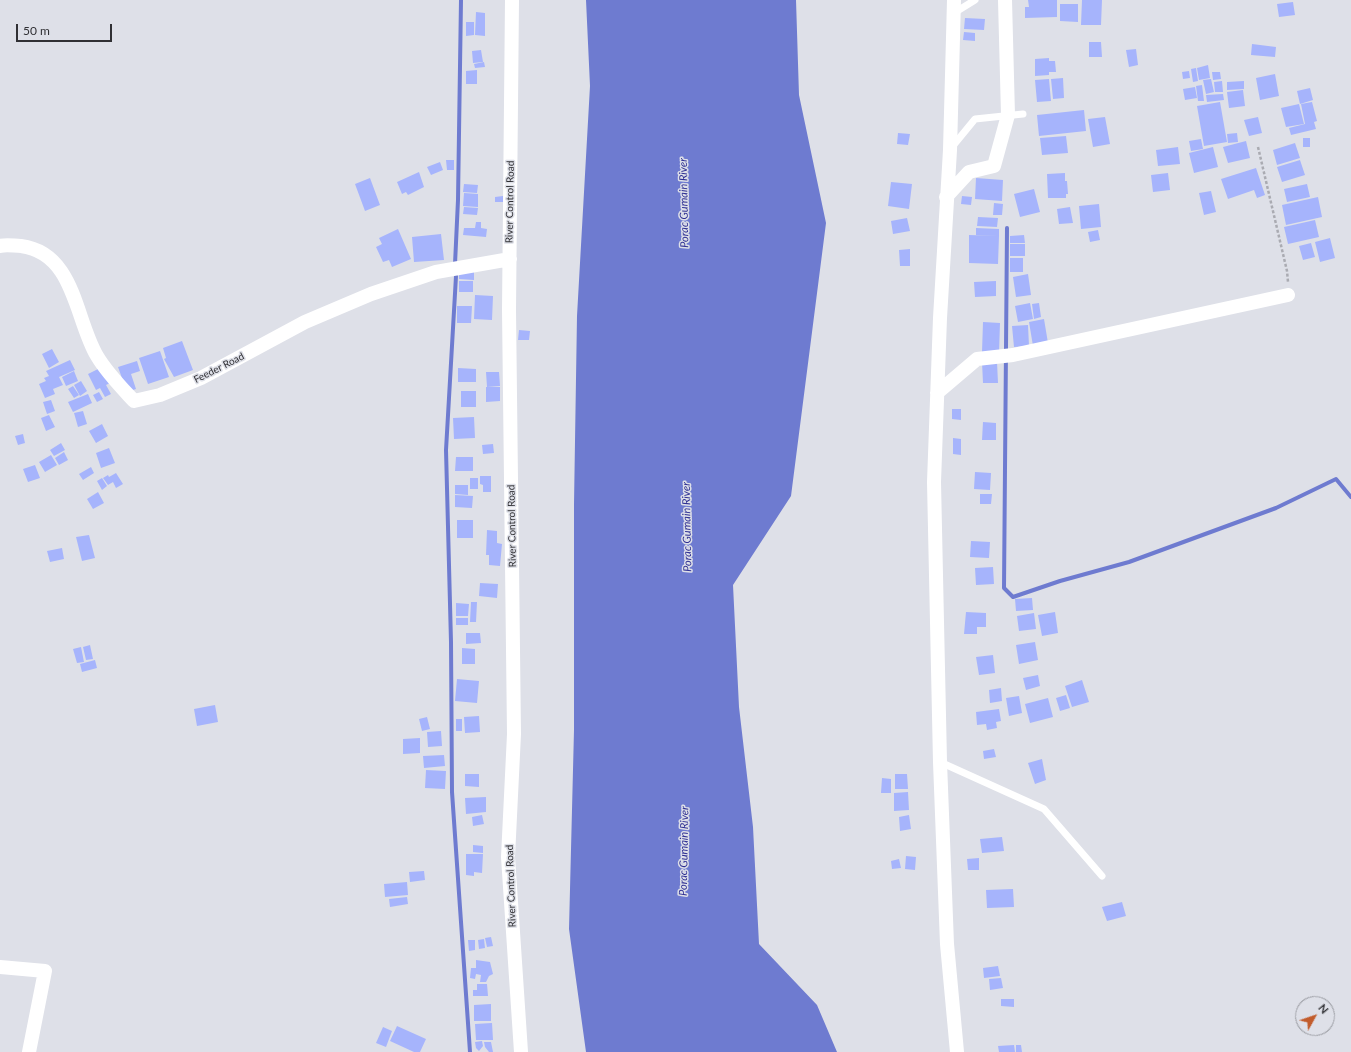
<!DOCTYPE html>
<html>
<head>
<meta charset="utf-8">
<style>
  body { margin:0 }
  #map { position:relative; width:1351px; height:1052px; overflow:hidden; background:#dee0e8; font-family:Lato,sans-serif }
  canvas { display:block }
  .north { position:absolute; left:1295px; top:996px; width:40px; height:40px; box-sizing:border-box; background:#dee0e8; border:1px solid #989aa0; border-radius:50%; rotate:50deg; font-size:11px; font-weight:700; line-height:16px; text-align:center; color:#303034 }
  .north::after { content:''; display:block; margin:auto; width:14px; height:18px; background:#c25c2c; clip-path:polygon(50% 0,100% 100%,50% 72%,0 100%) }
  .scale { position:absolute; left:16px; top:24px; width:96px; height:18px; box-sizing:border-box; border:2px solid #303034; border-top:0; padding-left:5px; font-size:12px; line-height:14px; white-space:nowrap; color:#303034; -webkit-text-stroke:3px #dee0e8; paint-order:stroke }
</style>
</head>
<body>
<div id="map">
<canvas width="1351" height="1052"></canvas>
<div class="north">N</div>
<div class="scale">50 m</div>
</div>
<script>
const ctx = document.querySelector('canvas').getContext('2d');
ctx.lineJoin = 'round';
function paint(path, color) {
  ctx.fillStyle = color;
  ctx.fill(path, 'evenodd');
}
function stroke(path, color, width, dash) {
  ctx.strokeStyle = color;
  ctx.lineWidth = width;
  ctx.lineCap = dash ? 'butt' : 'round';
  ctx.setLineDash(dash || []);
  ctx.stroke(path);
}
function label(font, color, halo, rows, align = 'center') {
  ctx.font = font + ' Lato,sans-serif';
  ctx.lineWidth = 3;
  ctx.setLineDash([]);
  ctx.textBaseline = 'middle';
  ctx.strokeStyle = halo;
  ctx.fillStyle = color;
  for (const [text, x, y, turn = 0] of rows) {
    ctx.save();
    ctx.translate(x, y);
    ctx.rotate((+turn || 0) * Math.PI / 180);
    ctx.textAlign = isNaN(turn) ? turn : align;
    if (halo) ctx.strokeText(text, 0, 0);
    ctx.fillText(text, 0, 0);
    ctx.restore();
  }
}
const water = new Path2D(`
  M586,0h210l3,95 27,128 -35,273 -58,89 6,122 14,120 6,117 58,61 20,47h-251l-17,-123 5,-199v-226l3,-188 13,-230z`);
const stream = new Path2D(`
  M1007,228l-3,360 9,9 47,-16 69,-19 147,-54 60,-29 15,18
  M455,264l3,-64 3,-200
  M456,276l-10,174 5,192 1,150 18,260`);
const building = new Path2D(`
  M1028,0h29v17l-32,1v-11h4z
  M1082,0h20l-1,25h-20z
  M1293,2l2,13 -16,2 -2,-13z
  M1060,4h18v18l-18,-1z
  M476,12l9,1v23l-10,-1z
  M965,18l20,1 -1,11 -20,-1z
  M466,22h8v13l-8,1z
  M964,32l11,1v8l-12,-1z
  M1089,42h12l1,15h-13z
  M1252,44l24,3 -1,10 -24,-2z
  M1136,49l2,16 -9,2 -3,-17z
  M481,50l2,12 -10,1 -1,-12z
  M1049,58v3h6l1,11h-7v3l-14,1v-17z
  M484,62l1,5 -10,1 -1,-4z
  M1208,65l2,13 -11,2 -2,-12z
  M1196,68l2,13 -5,1 -2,-13z
  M477,70v14h-11v-13z
  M1189,71l1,7 -7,1 -1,-7z
  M1212,72h8l1,7 -8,1z
  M1275,74l4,22 -19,4 -4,-22z
  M1063,78l1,20 -11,1 -2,-20z
  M1049,79l2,22 -14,1 -2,-22z
  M1211,79l3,13 -8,2 -3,-14z
  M1222,81l1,11h-8l-1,-10z
  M1244,81v8l-17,1v-8z
  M1202,85l2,16h-6l-2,-15z
  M1195,87l2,11 -12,2 -2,-11z
  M1310,88l3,12 -13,4 -3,-13z
  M1243,90l2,16 -16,2 -2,-16z
  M1223,94l1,6 -17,2 -1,-7z
  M1220,102l7,40 -23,4 -7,-40z
  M1312,102l5,19 -3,1 2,7 -25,6 -2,-7 16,-4 -4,-20z
  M1299,104l5,20 -18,3 -5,-19z
  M1084,110l2,21 -47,5 -2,-21z
  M1105,117l5,27 -17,3 -5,-28z
  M1258,117l4,16 -13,3 -5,-16z
  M898,133l12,1 -2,11 -11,-1z
  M1237,133l1,9 -10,1 -1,-9z
  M1066,136l2,17 -26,2 -2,-17z
  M1303,138h7v9h-7z
  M1201,139l2,10 -12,2 -2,-10z
  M1246,141l4,17 -22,5 -5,-16z
  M1295,143l5,15 -23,7 -4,-15z
  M1178,147l2,17 -22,2 -2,-16z
  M1213,147l5,20 -24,6 -5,-20z
  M446,160h8v10h-7z
  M1300,160l5,15 -23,7 -5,-15z
  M440,162l3,8 -12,5 -4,-8z
  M1256,168l9,27 -8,3 -3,-8 -26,9 -7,-20z
  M419,172l5,15 -16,8 -2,-3 -4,2 -5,-12z
  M1065,173v8h2l1,13h-2v4h-18l-1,-24z
  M1168,173l2,17 -17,2 -2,-17z
  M370,178l10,27 -15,6 -10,-27z
  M976,178l27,2 -1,21 -27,-2z
  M891,182l21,2 -3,25 -21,-3z
  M464,184l14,1 -1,8 -14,-1z
  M1307,184l3,13 -23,5 -3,-13z
  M1034,189l6,23 -20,5 -6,-23z
  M1211,191l5,21 -12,3 -5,-22z
  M464,193l14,1v13l-15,-1z
  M503,196v6h-8v-5z
  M962,196l10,1 -1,8 -10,-1z
  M1318,197l4,20 -36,8 -4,-20z
  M994,203l9,1 -1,11h-9z
  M1099,204l2,23 -20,2 -2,-23z
  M464,207l14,1 -1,7 -14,-1z
  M1070,207l3,16 -14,1 -2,-15z
  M978,217l20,1 -1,9 -20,-1z
  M907,218l3,13 -17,3 -2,-13z
  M1315,220l4,17 -31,7 -4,-17z
  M476,222h5v6l6,1 -1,8 -23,-2 1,-7h11z
  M976,228l23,1v7l-23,-1z
  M398,229l13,30 -19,8 -3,-7 -6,2 -7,-15 6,-3 -3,-6z
  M1098,230l2,10 -10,2 -2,-10z
  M441,234l3,26 -30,2 -2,-25z
  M969,235l30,1 -1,28 -29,-1z
  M1024,235l1,8h-15v-7z
  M1330,238l5,20 -15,4 -5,-20z
  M1311,243l4,14 -12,3 -4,-14z
  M1010,244h15v12h-15z
  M910,249v17h-10l-1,-16z
  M1010,258h13v14h-13z
  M459,272h15v8l-15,-1z
  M1028,274l3,21 -15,2 -3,-20z
  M459,281h14v11h-14z
  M996,281v15l-21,1 -1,-15z
  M475,295l18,1 -1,24 -18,-1z
  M1030,303l3,16 -15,3 -3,-16z
  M1039,303l2,14 -7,2 -2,-15z
  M457,306h15l-1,17h-14z
  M1044,319l4,24 -15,3 -4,-24z
  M983,322l17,1 -1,30 -17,-1z
  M1028,325l1,21 -15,1 -2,-21z
  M519,330l11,1 -1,9h-11z
  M182,341l11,29 -19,7 -10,-18 2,-1 -3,-10z
  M52,349l7,13 -10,6 -7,-14z
  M160,351l9,26 -21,7 -9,-26z
  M70,360l5,10 -16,7 4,8 -10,4 2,5 -10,4 -6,-14 7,-3 -2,-3 5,-2 -3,-5z
  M137,361l3,10 -9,3 5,15 -9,3 -9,-25z
  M982,362h15l1,21h-15z
  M102,367l8,16 -4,2 5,9 -6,3 -5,-9 -4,2 -8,-16z
  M458,368l18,1v13h-18z
  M74,371l4,10 -12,5 -4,-9z
  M486,372h13l1,14 -13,1z
  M81,381l6,10 -7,5 -6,-11z
  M73,386l6,9 -5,3 -6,-9z
  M486,387h14v14l-14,1z
  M461,391h15v16h-15z
  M99,392l4,7 -6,3 -4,-7z
  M88,394l4,9 -19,9 -5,-10z
  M51,400l4,11 -8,3 -4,-12z
  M952,409h9v11l-9,-1z
  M83,411l4,13 -9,3 -4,-14z
  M49,415l6,12 -9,4 -5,-13z
  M474,417l1,21 -21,1 -1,-21z
  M983,422l13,1v17h-14z
  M102,424l6,12 -12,7 -7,-12z
  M23,434l2,9 -7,2 -3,-9z
  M953,438l8,1v16l-8,-1z
  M61,443l4,7 -11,6 -4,-6z
  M493,444l1,9 -11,1 -1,-9z
  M109,448l6,15 -14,5 -5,-15z
  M64,452l4,8 -9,5 -4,-7z
  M51,455l6,10 -12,7 -6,-10z
  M456,457h17v14h-18z
  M35,465l5,13 -12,4 -5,-13z
  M91,467l3,6 -11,7 -4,-6z
  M975,472l16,1 -1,17 -16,-1z
  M116,473l7,11 -7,4 -3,-6 -5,3 -5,-7 5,-3 1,2z
  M480,476h11v16h-8v-7l-3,-1z
  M102,478l5,8 -5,4 -5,-9z
  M470,478h8v11h-8z
  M455,485h13v10l-13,-1z
  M98,492l6,11 -11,6 -6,-10z
  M980,494h12l-1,10h-11z
  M455,495l18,1 -1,12 -17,-1z
  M457,520h16v18h-16z
  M487,530l10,1v12l5,1 -2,22 -11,-1v-10h-3z
  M89,535l6,23 -13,3 -6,-24z
  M971,541l19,1 -1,16 -19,-1z
  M62,548l2,11 -14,3 -3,-11z
  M993,567l1,17 -18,1 -1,-17z
  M480,583l18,1 -1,14 -18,-2z
  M1032,598l1,12 -17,1 -1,-12z
  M471,602h6l-1,20h-6z
  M456,603l13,1 -1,12h-12z
  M966,612l20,1v14h-9v7h-13z
  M1055,612l3,21 -16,3 -4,-21z
  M1034,613l2,16 -17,2 -2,-15z
  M456,618h12v7h-12z
  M466,633h14l1,10 -15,1z
  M1035,642l3,18 -19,4 -3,-19z
  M90,645l3,14 -7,1 -3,-13z
  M81,647l3,15 -7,1 -4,-14z
  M462,648l13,1v15h-13z
  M993,655l2,18 -16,2 -3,-18z
  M95,660l2,8 -15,4 -2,-8z
  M1038,675l2,11 -14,4 -3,-12z
  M457,679l22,2 -2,22 -22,-2z
  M1082,680l7,22 -17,5 -7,-21z
  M1001,688l1,13 -12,2 -1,-13z
  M1066,695l4,13 -10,3 -4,-13z
  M1019,696l3,17 -13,3 -3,-18z
  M1048,698l5,19 -23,6 -5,-19z
  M215,705l3,17 -21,4 -3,-17z
  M999,709l2,12 -5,1 1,6 -10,2 -1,-6 -9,1 -1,-13z
  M479,716l1,16 -15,1 -1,-16z
  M427,717l3,12 -8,2 -3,-12z
  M456,719h6v12h-6z
  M441,731l1,15 -14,1 -1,-15z
  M420,738v15l-17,1v-15z
  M994,749l2,8 -12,2 -1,-8z
  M444,755l1,11 -21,2 -1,-12z
  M1042,759l4,21 -11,4 -7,-21z
  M426,770l20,1 -1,18 -20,-1z
  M465,774h14v13l-14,-1z
  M895,774h12l1,15h-13z
  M882,778l9,1v14h-10z
  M908,792l1,18 -15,1v-18z
  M486,797v15l-20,2 -1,-16z
  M482,815l2,9 -11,2 -1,-9z
  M909,815l2,14 -11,2 -1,-14z
  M1002,837l2,14 -22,2 -2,-14z
  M473,845l10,1v7l-10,-1z
  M466,854h17l-1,19 -8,-1v4l-8,-1z
  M906,856l10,1 -1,13 -10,-1z
  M979,858v12h-11l-1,-11z
  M899,859l2,9 -9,1 -1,-8z
  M424,871l1,9 -15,2 -1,-10z
  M407,882l1,13 -23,2 -1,-13z
  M1013,889l1,18 -27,1 -1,-18z
  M407,897l1,7 -18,3 -1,-8z
  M1122,902l4,14 -19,5 -5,-14z
  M491,937l2,9 -6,1 -2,-9z
  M484,939l1,9 -6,1 -1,-9z
  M468,940h7v10l-6,1z
  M476,960l14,2 3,12 -4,2 -3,6h-6l1,-7 -5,-1 -1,5 -5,-1 1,-10h5z
  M998,966l2,10 -16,2 -1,-10z
  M1001,978l2,10 -13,2 -1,-11z
  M477,984h10l1,12h-15v-6h4z
  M1001,999h13v8l-13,-1z
  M491,1004v17h-17v-16z
  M492,1023l1,17h-17l-1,-16z
  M397,1026l29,13 -6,13h-6l-24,-11z
  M383,1027l9,4 -6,16 -10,-4z
  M482,1041l1,5 -4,5 -3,-3 -1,-6z
  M484,1042h7l2,10h-4l-4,-5z
  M1014,1045l1,7h-16l-1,-6z
  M1016,1045h5l1,7h-6z`);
const path = new Path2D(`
  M1258,147l29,124 1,11`);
const lane = new Path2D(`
  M954,13l21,-13
  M952,147l23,-28 48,-5
  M940,762l104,47 58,67`);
const street = new Path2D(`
  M512,0l-3,310 5,424 -6,123 13,195
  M954,0l-4,150 -10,168 -6,164 6,280 7,182 10,108
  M946,197l23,-25 25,-6 14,-51 -3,-115
  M0,246c7,-2 14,0 21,0 54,7 54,73 76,110 10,17 24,31 37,45l26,-6 41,-17 104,-56 66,-28 65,-22 74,-13
  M937,393l40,-34 36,-4 275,-60
  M0,967l45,4 -16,81`);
const streetNames = [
  ["River Control Road",510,202,-89],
  ["Feeder Road",219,368,-27],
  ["River Control Road",512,526,-91],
  ["River Control Road",511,886,-92]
];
const waterNames = [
  ["Porac Gumain River",684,203,-91],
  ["Porac Gumain River",687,527,-91],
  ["Porac Gumain River",684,851,-89]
];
paint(water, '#6e7bd0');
stroke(stream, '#6e7bd0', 4);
paint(building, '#a6b4fc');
stroke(path, '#aaabb2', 2.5, [3, 2]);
stroke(lane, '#fff', 7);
stroke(street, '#fff', 14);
label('10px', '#303034', '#dee0e8', streetNames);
label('italic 11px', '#2d2e92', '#dee0e8', waterNames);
</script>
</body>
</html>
